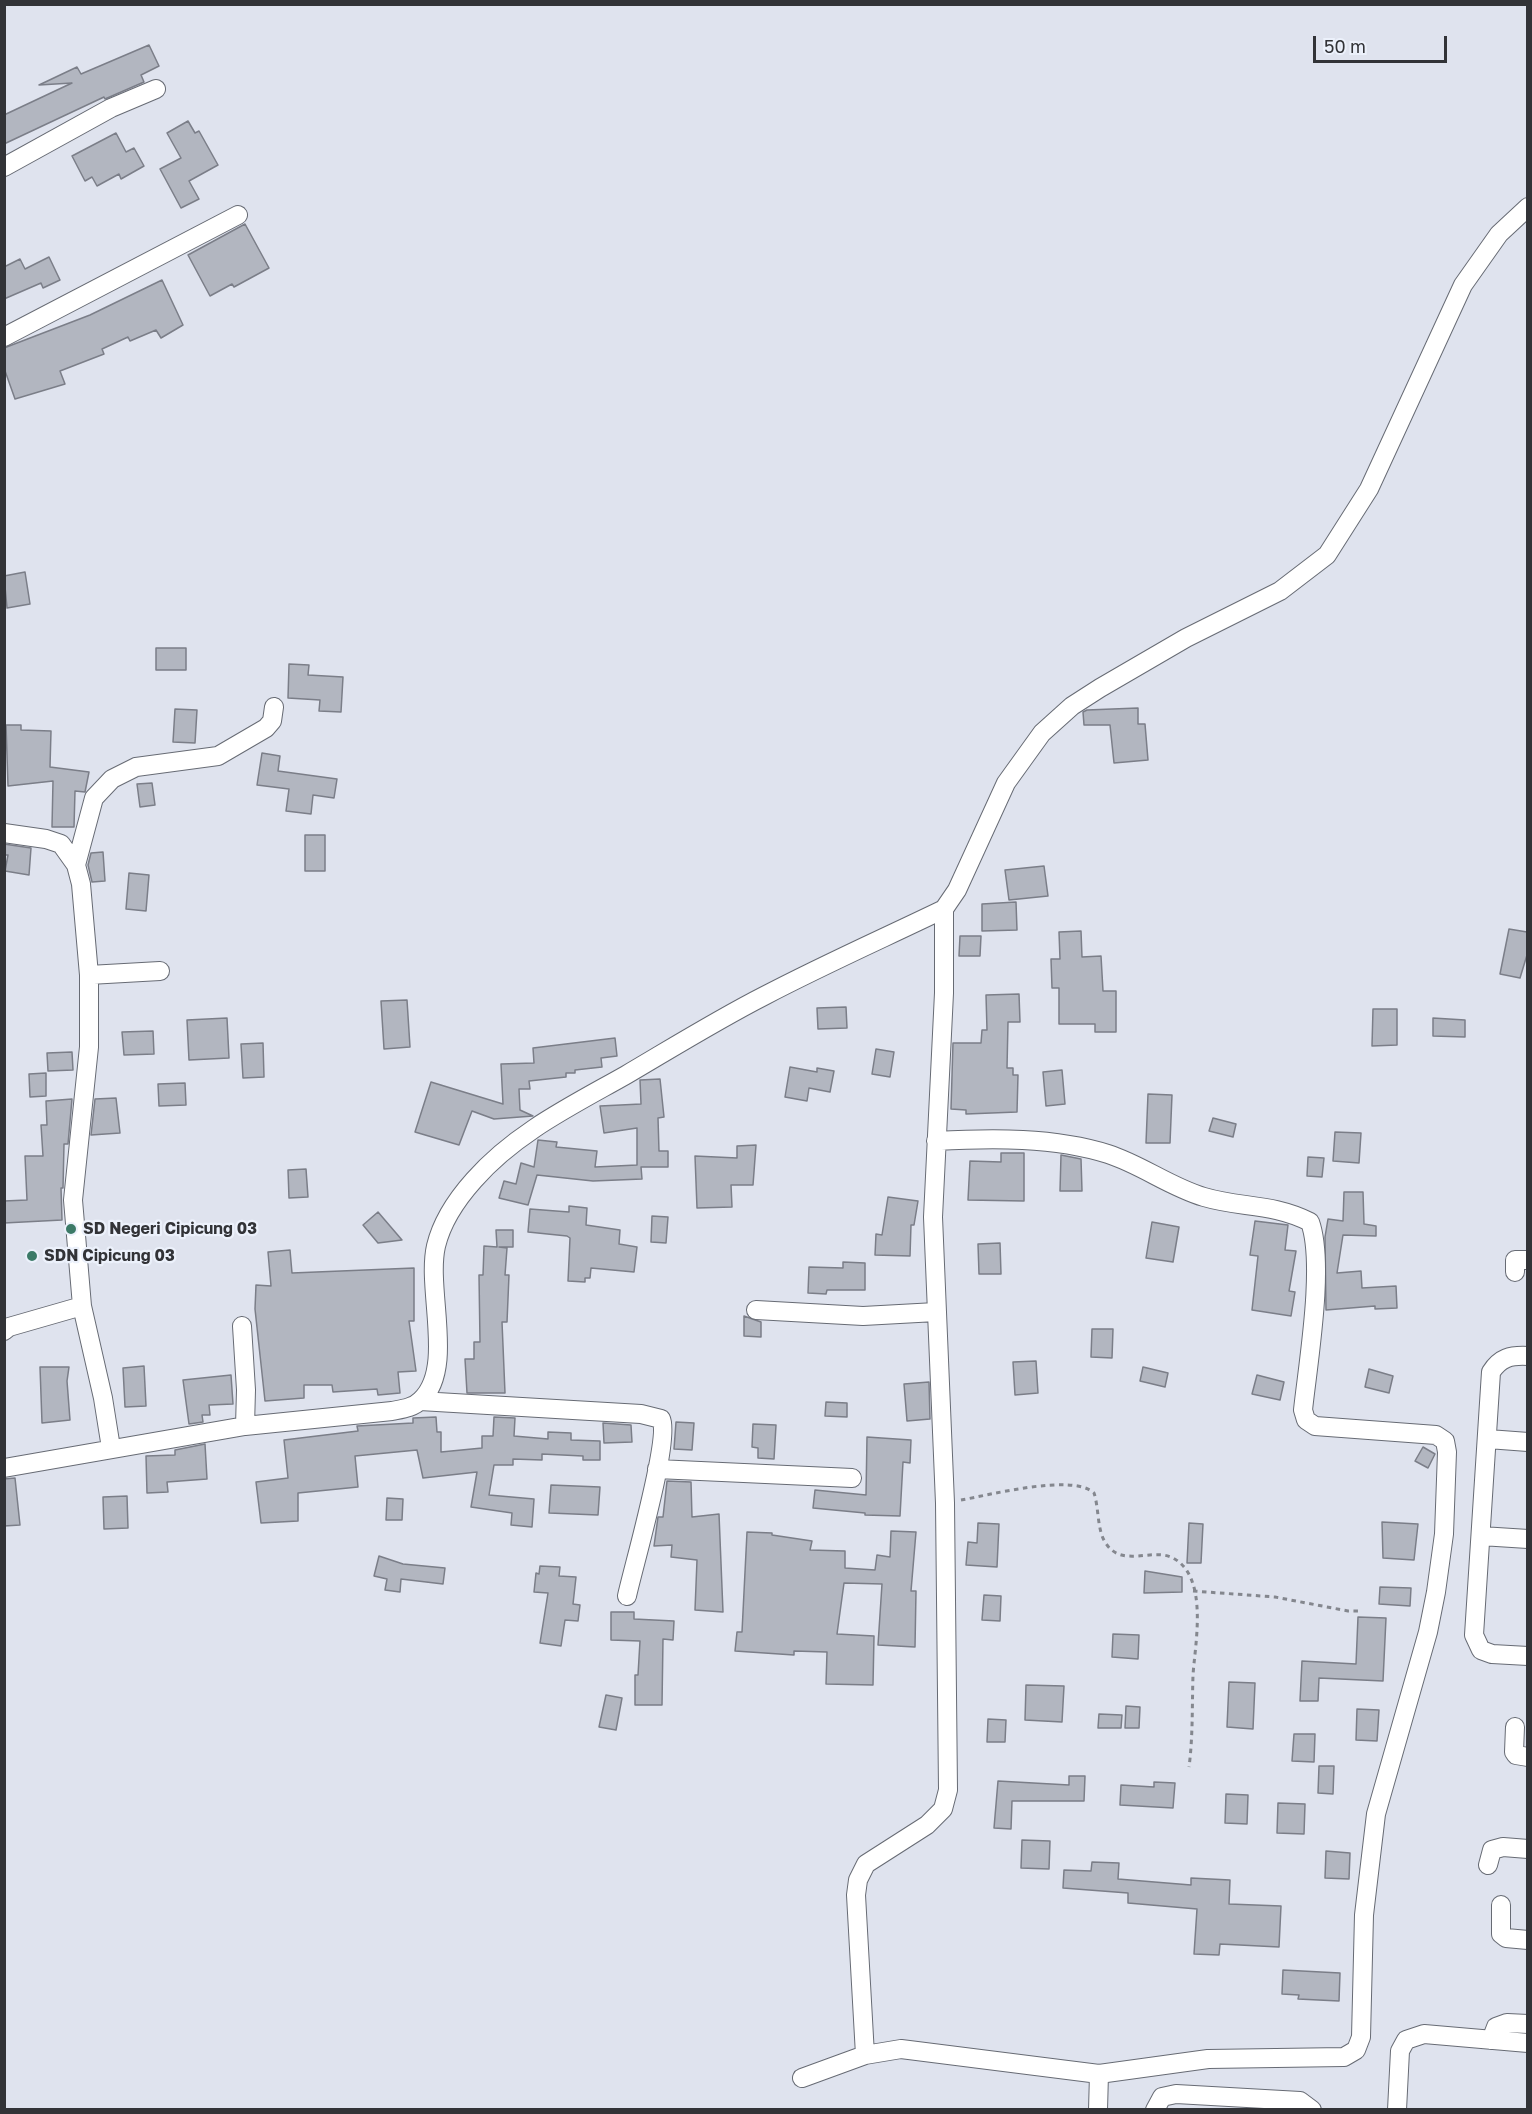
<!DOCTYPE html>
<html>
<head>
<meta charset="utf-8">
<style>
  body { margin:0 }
  #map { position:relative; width:1532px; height:2114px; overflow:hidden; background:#dfe3ee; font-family:"Golos Text",sans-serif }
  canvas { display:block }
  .frame { position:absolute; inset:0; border:6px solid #323337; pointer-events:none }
  .scale { position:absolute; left:1313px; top:36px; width:134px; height:27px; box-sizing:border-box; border:3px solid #323337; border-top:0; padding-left:8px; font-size:18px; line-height:21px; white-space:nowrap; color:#323337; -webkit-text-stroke:4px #ecf1fb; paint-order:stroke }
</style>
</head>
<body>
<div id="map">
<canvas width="1532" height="2114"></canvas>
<div class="frame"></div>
<div class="scale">50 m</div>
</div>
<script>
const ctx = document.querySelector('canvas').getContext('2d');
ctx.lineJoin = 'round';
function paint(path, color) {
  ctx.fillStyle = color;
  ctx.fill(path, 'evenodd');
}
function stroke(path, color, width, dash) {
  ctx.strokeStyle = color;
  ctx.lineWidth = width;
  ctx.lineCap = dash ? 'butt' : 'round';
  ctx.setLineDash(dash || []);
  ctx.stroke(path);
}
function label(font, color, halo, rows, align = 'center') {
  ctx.font = font + ' "Golos Text",sans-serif';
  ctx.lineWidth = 4.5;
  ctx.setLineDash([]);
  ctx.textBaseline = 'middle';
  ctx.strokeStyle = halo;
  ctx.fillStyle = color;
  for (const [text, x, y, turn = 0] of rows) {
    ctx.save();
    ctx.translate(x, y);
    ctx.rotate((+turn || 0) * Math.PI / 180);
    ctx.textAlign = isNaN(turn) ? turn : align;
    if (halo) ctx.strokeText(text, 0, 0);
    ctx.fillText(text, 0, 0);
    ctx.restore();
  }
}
const building = new Path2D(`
  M149,45l10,21 -18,9 3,7 -39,17 -1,-2 -100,47v-29l68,-32 -33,2 38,-18 4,7z
  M188,121l7,12 4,-2 19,34 -29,16 10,18 -18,9 -21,-39 21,-11 -14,-25z
  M116,133l10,19 8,-4 10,18 -23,13 -2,-5 -22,12 -5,-9 -7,4 -13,-25z
  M245,224l24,44 -35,19 -2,-3 -22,12 -22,-41z
  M49,257l11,23 -17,8 -2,-5 -37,16v-32l16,-8 5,10z
  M162,280l21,45 -22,13 -5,-8 -26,11 -2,-4 -26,12 2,5 -44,17 5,13 -50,15 -11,-31v-20l86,-33z
  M25,572l5,32 -23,4 -3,-32z
  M156,648h30v22h-30z
  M289,664l20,1 -1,10 35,2 -2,35 -22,-1 1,-11 -32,-2z
  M1138,708v16h7l3,36 -34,3 -4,-38h-26l-1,-13 4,-2z
  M175,709l22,1 -2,33 -22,-1z
  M6,725h15v5l30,1 -1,36 39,5 -4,20 -10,-1 -1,36h-22l1,-46 -45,5z
  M262,753l18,3 -2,15 59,8 -3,19 -21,-3 -2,19 -25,-3 3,-22 -32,-4z
  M152,783l3,22 -15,2 -3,-23z
  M305,835h20v36h-20z
  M4,844l27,4 -2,27 -24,-4 3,-16h-4z
  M103,852l2,29 -13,1 -4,-17 3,-12z
  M1044,866l4,30 -39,4 -4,-30z
  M129,873l20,2 -3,36 -20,-2z
  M1016,902l1,28 -35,1v-27z
  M1509,929l18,3v23l-7,23 -20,-4z
  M1081,931l1,26 19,-1 2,35h13v41h-21v-8h-36v-36h-7l-1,-29h9l-1,-27z
  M960,936h21l-1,20h-21z
  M1019,994l1,28h-12l-1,46h6v7h5l-1,37 -51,2v-4l-15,-1 2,-66h28l1,-13h5l-1,-35z
  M407,1000l3,47 -26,2 -3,-48z
  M846,1007l1,21 -29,1 -1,-21z
  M1373,1009h24v36l-25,1z
  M227,1018l2,40 -40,2 -2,-40z
  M1433,1018l32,2v17l-32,-1z
  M153,1031l1,23 -30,1 -2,-23z
  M615,1038l2,18 -16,2 1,9 -27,3v3h-9v4l-37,4 1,8h-11l1,21 13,6 -39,3 -22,-8 -13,34 -44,-13 16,-50 72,22 -2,-40 33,-1 -1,-15z
  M263,1043l1,34 -21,1 -2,-34z
  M876,1049l18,3 -4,25 -18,-3z
  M72,1052l1,18 -25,1 -1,-18z
  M790,1067l27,5v-4l17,3 -4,21 -21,-4 -2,13 -22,-4z
  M1062,1070l3,34 -19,2 -3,-34z
  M46,1073v23l-16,1 -1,-23z
  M660,1079l4,38 -6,1 1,33h9v16h-27l1,12 -49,2 -56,-6 -9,30 -29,-7 5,-17 12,3 5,-21 13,4 4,-27 19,2 -1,5 41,4 -2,16 42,-2v-37l-33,5 -4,-27 41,-2 -1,-24z
  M185,1083l1,22 -27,1 -1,-22z
  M1148,1094l24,1 -2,48h-24z
  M116,1098l4,35 -29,2 4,-36z
  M72,1099l-4,45h-4l-1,44h-2l1,32 -58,3v-22l23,-1 -2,-44h18l-2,-31h6l-1,-24z
  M1213,1118l23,6 -3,13 -24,-6z
  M1335,1132l26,1 -2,30 -26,-2z
  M756,1145l-3,40h-22l1,22 -35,1 -2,-52 42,2v-12z
  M1001,1153h23v48l-56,-1 2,-39 31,1z
  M1061,1155l20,4 1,32h-22z
  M1308,1157l16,1 -2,19 -15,-1z
  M306,1169l2,28 -19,1 -1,-28z
  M1344,1192h19l1,32 12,2v10l-33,-1 -6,38 24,-2 1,17 34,-2 1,22 -22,1v-3l-49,4 -1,-73 3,-18 15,2z
  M888,1197l30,4 -4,24h-3l-1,31 -35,-1 1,-21 6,1z
  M569,1206l18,2 -1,17 34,5 -1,14 18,3 -3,25 -43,-4 -1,10h-5v4l-17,-1 2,-43 -3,-2 -39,-4 2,-23 39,3z
  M378,1212l24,28 -24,3 -15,-18z
  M652,1216l16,1 -2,26 -15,-1z
  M1255,1221l33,4 -3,25 11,1 -7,40 6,1 -4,24 -39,-6 6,-54 -8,-1z
  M1152,1222l27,5 -6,35 -27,-4z
  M496,1230h17v17h-14l8,1 -2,27h4l-2,47h-5l3,71h-38l-2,-34h9v-17h6l-1,-67h4l1,-29 13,1z
  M1000,1243l1,31h-22l-1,-30z
  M290,1250l2,23 122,-5v53h-5l7,50 -18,1 2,21 -22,2 -1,-6 -44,3 -1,-7h-28v13l-39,3 -10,-92 1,-24 15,1 -3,-34z
  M843,1262l22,1v27h-38l-1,4 -18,-1 1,-26 34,1z
  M744,1316l17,6v15l-17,-1z
  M1092,1329h21l-1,29 -21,-1z
  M1036,1361l2,32 -23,2 -2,-33z
  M144,1366l2,40 -21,1 -2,-39z
  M40,1367h29l-2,14 3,39 -28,3z
  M1143,1367l25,6 -3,14 -25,-6z
  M1369,1369l24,7 -4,17 -24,-6z
  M231,1375l2,29 -24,1 1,10h-8l1,7 -14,2 -6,-44z
  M1257,1375l27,7 -4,18 -28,-6z
  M929,1382l1,37 -23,2 -3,-37z
  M826,1402l21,1v14l-22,-1z
  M436,1417l1,15h4v20l41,-4v-12h11l1,-19 21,1 -1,18 34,3v-7l23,1v7l29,1v19h-17v-4l-41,-2v6l-29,-1v6h-19l-5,30 45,4 -2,28 -21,-2 1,-12 -41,-6 6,-35 -54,6 -6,-28 -62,6 3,31 -60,6v28l-37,2 -5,-41 32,-4 -4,-38 74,-9 -1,-5 56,-3v-5z
  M676,1422l18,1 -2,27 -18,-1z
  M603,1423l28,2 1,17 -28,1z
  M753,1424l23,1 -2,34 -16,-1v-10l-6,-1z
  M867,1437l44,3 -1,23 -7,-1 -3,54 -35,-1v-2l-52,-5 2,-18 51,5z
  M205,1444l2,35 -40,3 1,10 -21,1 -1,-37 29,-1v-5z
  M1423,1447l12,7 -7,14 -13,-7z
  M15,1478l5,47 -16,1v-47z
  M667,1481l24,1 1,35 27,-3 4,98 -28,-2 2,-50 -26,-3 1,-12 -18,1 4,-29h5z
  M551,1485l49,2 -2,28 -49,-2z
  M127,1496l1,32 -24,1 -1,-32z
  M387,1498l16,1 -1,21h-16z
  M1382,1522l36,2 -4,36 -31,-2z
  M978,1523l21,1 -2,43 -31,-2 2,-23 9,1z
  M1189,1523l14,1 -2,39h-14z
  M891,1531l25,1 -5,59h5l-1,56 -37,-2 4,-61 -38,-1 -7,51 37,2 -1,49 -47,-1 1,-32 -33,-1v4l-59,-4 2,-19h5l5,-100 25,1v2l40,6 -2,9 35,1v17l30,2 2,-15 13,2z
  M379,1556l24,8 42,4 -2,16 -42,-5 -1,13 -15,-2 2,-11 -13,-3z
  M540,1566l20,1 -1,9 17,1 -3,27 7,1 -2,16 -13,-1 -4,26 -21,-3 8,-50 -14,-1 2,-19 3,1z
  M1145,1571l37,6v15l-38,1z
  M1380,1587l31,1 -1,18 -31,-2z
  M984,1595l17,1 -1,25 -18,-1z
  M611,1612h23v7l40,2 -1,19 -10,-1 -1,66h-27v-30h3l2,-34 -29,-1z
  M1358,1617l28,1 -3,63 -64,-3 -1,23h-18l2,-40 54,3z
  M1113,1634l26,1 -1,24 -26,-2z
  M1229,1682l26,1 -2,46 -26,-2z
  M1026,1685l38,1 -2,36 -37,-2z
  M606,1695l16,3 -6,32 -17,-3z
  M1126,1706l14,1 -1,21h-14z
  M1357,1709l22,1 -2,31 -21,-1z
  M1099,1714l23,1 -1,13h-23z
  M988,1719l18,1 -1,22h-18z
  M1294,1734h21l-1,28 -22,-1z
  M1319,1766h15l-1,28 -15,-1z
  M1069,1776h16l-1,25h-72l-1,28 -17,-1 4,-47 71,4z
  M1154,1782l21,1 -2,25 -53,-3 1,-20 33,2z
  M1226,1794l22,1 -1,29 -22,-1z
  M1278,1803l27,1 -1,30 -27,-1z
  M1022,1840l28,1 -1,28 -28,-1z
  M1326,1851l24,2 -1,26 -24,-1z
  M1092,1862l27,1 -1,16 73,6v-7l39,2 -1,24 52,2 -2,41 -59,-3 -1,11 -25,-1 3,-45 -69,-6v-10l-65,-5 1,-18 27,1z
  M1283,1970l57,3 -1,28 -41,-2 1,-4 -17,-1z`);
const path = new Path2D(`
  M961,1500c29,-5 112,-27 133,-7 5,15 3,36 11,49 16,27 47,5 68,16 36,19 22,86 20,117 -1,31 0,62 -4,92
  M1193,1591l82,6 73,14h14`);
const street = new Path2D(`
  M4,167l107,-59 45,-19
  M4,337l234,-122
  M4,833l42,6 15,5 15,21 5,19 8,91v72l-16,153 9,106 21,92 8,50
  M76,865l18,-67 18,-19 24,-12 82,-11 48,-28 6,-7 2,-14
  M89,975l71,-4
  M1515,1272v-12h13
  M756,1310l107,6 73,-4
  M242,1326l4,64 -1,36
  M4,1331l5,-4 73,-21
  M1528,1356c-18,-1 -28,2 -37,16l-17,263 7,15 11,4 36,2
  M420,1401l221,13 20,5c10,19 -28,149 -34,177
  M1488,1439l40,3
  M4,1468l241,-42 147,-15c10,-2 21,-3 29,-11 34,-32 5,-110 15,-154 6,-25 21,-47 38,-66 41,-47 99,-75 152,-105 46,-27 91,-55 138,-79 59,-31 120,-58 180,-87l13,-19 49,-107 36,-50 30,-27 28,-18 86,-50 94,-47 47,-36 42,-66 94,-204 36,-51 29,-27
  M657,1469l195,9
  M1481,1536l47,3
  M1515,1727l-1,25 2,3 12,2
  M1488,1865l4,-15 11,-3 25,2
  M1501,1905v29l5,4 22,2
  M1491,2040l5,-13 11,-4 21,1
  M865,2055l36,-6 198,25 109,-15 136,-2 12,-7 5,-13 3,-122 12,-101 52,-182 8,-40 8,-58 3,-82 -2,-11 -9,-6 -121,-9 -9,-6 -3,-10c5,-47 22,-146 7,-188 -38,-19 -69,-14 -106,-25 -34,-10 -62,-32 -96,-43 -54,-17 -116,-16 -172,-13
  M802,2078l63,-23 -9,-160 2,-15 8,-16 61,-39 16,-16 5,-19 -3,-287 -12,-286 11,-224v-84
  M1098,2110l1,-36
  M1155,2110l7,-13 14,-3 124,7 12,9
  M1397,2110l3,-59 6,-11 18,-6 104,9`);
const markers = [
  [71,1229,6,"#3c7a67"],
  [32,1256,6,"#3c7a67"]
];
const poiNames = [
  ["SD Negeri Cipicung 03",83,1229],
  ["SDN Cipicung 03",44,1256]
];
paint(building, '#b2b6c0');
stroke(building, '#7b7e88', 1.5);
stroke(street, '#676b74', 20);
stroke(path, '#84878e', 3, [4.5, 4.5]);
stroke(street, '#fff', 18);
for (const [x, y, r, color] of markers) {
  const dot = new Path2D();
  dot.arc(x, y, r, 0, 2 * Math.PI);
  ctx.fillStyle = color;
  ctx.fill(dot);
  stroke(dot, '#ecf1fb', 2);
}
label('bold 16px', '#323337', '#ecf1fb', poiNames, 'left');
</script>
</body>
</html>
